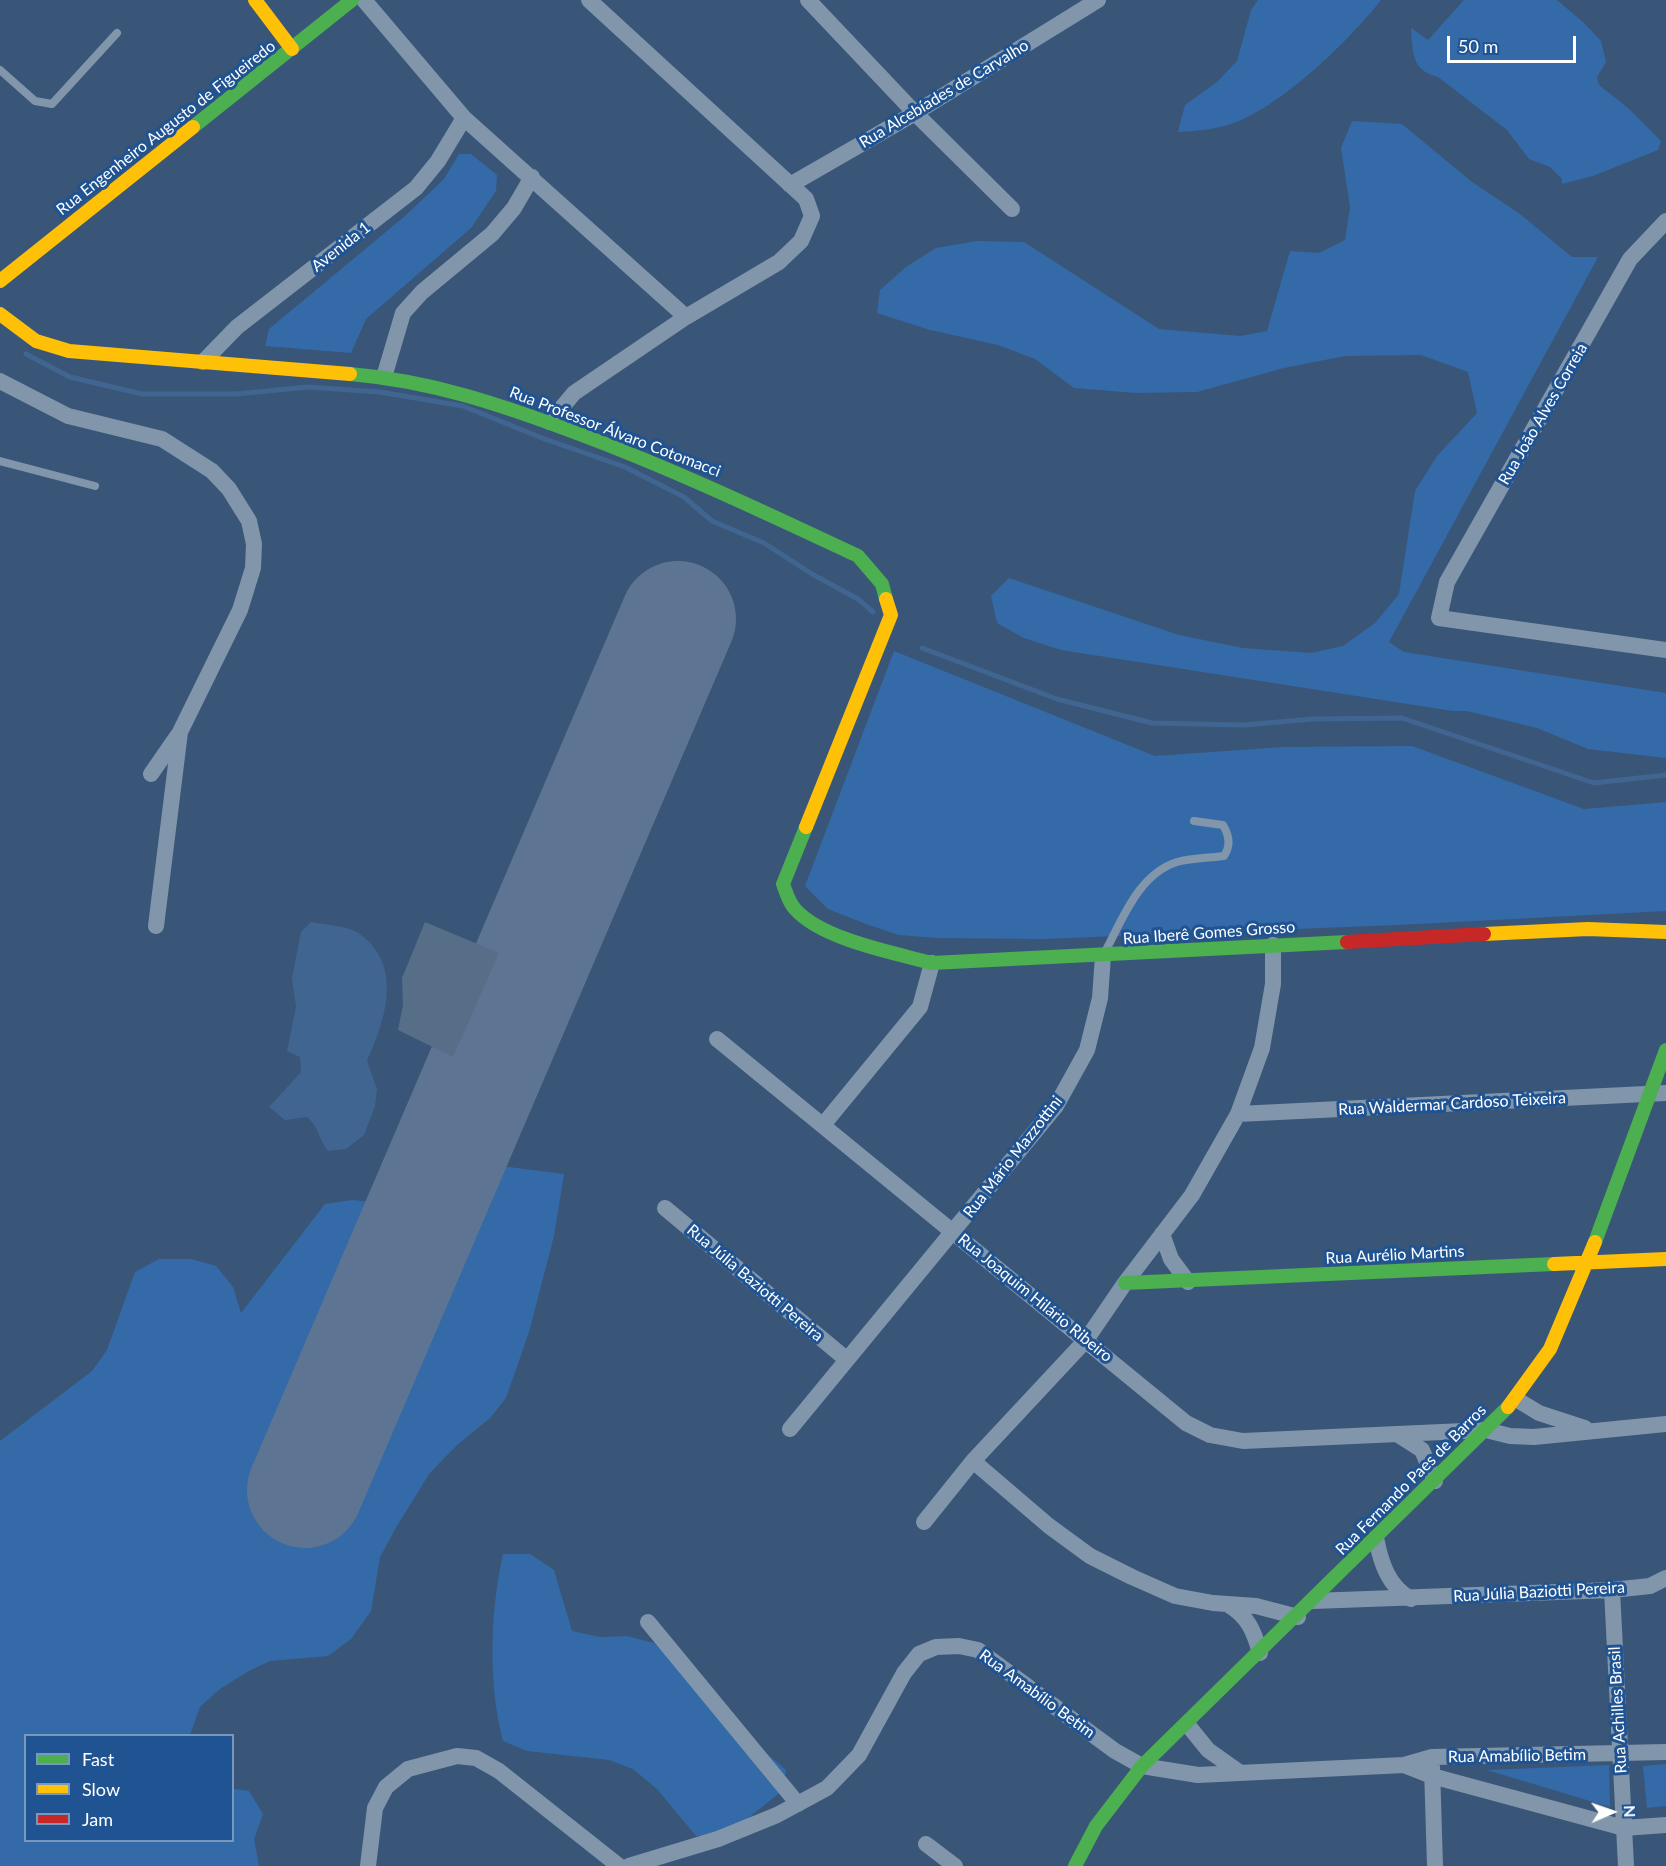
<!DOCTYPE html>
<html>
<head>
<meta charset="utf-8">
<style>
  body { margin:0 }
  #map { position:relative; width:1666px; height:1866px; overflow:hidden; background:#395678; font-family:Lato,sans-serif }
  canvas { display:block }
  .legend { position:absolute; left:24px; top:1734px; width:210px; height:108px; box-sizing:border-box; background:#1f5392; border:2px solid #7998be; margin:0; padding:8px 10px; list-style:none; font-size:18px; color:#fff }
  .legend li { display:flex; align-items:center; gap:12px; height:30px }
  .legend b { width:30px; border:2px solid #7998be }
  .north { position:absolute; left:1582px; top:1782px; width:60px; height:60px; -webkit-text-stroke:4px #1f5392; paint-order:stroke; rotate:88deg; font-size:16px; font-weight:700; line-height:24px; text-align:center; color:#fff }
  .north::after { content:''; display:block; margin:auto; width:21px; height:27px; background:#fff; clip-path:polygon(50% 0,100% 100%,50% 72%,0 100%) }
  .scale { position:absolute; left:1447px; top:36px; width:129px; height:27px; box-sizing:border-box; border:3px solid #fff; border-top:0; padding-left:8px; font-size:18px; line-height:21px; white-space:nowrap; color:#fff; -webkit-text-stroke:4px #1f5392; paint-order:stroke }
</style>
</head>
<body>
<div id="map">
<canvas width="1666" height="1866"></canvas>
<ul class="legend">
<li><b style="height:8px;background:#4caf50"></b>Fast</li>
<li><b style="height:8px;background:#ffc107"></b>Slow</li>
<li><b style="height:8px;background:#c62828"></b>Jam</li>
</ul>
<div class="north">N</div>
<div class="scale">50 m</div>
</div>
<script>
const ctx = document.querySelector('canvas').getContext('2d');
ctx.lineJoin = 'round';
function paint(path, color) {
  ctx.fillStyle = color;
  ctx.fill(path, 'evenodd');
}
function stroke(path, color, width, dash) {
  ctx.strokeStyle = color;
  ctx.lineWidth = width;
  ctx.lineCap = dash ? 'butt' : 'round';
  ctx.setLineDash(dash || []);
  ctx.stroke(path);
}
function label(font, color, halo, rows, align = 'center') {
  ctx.font = font + ' Lato,sans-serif';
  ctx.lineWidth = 6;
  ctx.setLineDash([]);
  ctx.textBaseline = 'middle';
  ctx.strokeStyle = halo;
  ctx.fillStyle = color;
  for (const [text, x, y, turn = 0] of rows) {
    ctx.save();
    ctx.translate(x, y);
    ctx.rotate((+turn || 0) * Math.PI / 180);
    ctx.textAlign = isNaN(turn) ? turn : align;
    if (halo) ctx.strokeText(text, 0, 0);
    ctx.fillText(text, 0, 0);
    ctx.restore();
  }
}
const green = new Path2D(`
  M1258,0h123c-33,42 -102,109 -153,125 -17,5 -33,6 -50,7l7,-27 32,-23 20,-21 14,-51z
  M1464,0h93l27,23 17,18 5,21 -9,15 2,8 29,23 33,33 -3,9 -65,26 -31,8v-5l-12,-12 -21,-8 -22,-29 -69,-53c-27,-7 -25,-24 -27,-49l17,12z
  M1352,121l50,3 70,58 48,32 52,43h26l-209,385 15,10 262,41v65l-78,-9 -51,-21 -70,-17h-14l-392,-61 -37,-12 -27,-15 -6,-27 18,-18 170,57 64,13 68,5 32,-7 32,-23 24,-29 16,-103 22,-35 40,-43 -9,-41 -47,-17 -76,1 -61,12 -87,24 -61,1 -62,-5 -39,-29 -37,-14 -68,-15 -53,-17 3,-23 26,-23 30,-19 41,-7 47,1 135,87 81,7 27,-5 23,-80 29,2 26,-13 5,-33 -9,-59z
  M459,154h12l26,21 -1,16 -25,37 -105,91 -15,34 -86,-7 4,-17 136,-113 39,-37z
  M894,651l261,105 128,-9 129,-1 172,63 82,-7v109l-269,14 -355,14 -105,-1 -38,-3 -33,-11 -38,-15 -23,-23z
  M501,1166l63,8 -10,62 -25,96 -23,66 -16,20 -34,28 -27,28 -32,52 -17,31 -9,54 -20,28 -23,17 -58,5 -23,11 -27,17 -20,18 -10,28 -164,1v104h206l1,-51 16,2 14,23 -9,25 5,27h-259v-425l92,-70 15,-21 28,-78 24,-13h32l25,7 17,21 8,26 84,-109 27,-4 28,3 -3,27 -10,24 -13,24 -10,28 -29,48 -23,48 -3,27 5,54 23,10 4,-20 87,-216 13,-24 53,-66z
  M503,1554h27l24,16 18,61 28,6 27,-1 27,7 59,56 21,27 52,44 -3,20 -56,45 -31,1 -39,-47 -24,-20 -24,-9 -82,-9 -24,-10c-15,-56 -13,-130 0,-187z
  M1666,1764v42l-19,2 -4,-42z
  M1609,1765l1,42 -123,-37z`);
const water = new Path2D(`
  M311,922c14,3 39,4 49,12 44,33 25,86 7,127l10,28 -2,17 -11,29 -18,14 -18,2c-10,-13 -8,-22 -21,-34l-22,3 -16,-13 32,-35 -1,-15 -13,-6 9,-44 -4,-29 9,-46z`);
const stream = new Path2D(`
  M26,354l44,23 72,17h94l72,-7 72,5 83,14 79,32 83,29 59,30 28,24 52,22 48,31 46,25 15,13
  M922,648l135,51 95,24 92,2 69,-6 89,-1 192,65 72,-8`);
const runway = new Path2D(`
  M305,1490l373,-871`);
const building = new Path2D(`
  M425,922l74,31 -46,104 -55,-27 5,-25 -1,-27z`);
const lane = new Path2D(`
  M0,70l35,31 17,3 65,-71
  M0,461l95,25
  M1106,950c17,-32 33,-76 71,-88 15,-4 32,-4 47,-6 7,-10 5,-21 -1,-31l-29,-4`);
const street = new Path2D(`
  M364,0l100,118 222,199
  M808,0l107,113 97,96
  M790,185l125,-72 183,-113
  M1666,221l-36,38 -183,323 -8,36 227,32
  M203,362l34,-35 179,-139 22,-27 26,-43
  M384,377l19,-64 19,-21 70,-58 22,-26 18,-31
  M0,381l68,35 94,23 50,32 17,18 20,32 5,23 -1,24 -13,42 -60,122 -24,194
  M550,422l24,-29 112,-76 93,-55 22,-21 11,-25 -6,-17 -217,-199
  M151,774l27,-39
  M717,1039l469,384 24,12 33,6 243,-11 24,6 24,1 132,-13
  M1238,1114l428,-21
  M823,1125l97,-118 12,-44
  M665,1208l181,151
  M1162,1234l9,25 17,23
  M1516,1399l23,14 46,15
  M790,1429l266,-323 31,-56 13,-52 3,-42
  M1397,1434l25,16 13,31
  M973,1461l76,65 41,30 42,21 43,19 38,7 43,3 42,11
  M924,1522l49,-61 113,-121 39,-57 67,-88 46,-81 24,-66 11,-64v-39
  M1376,1538c5,25 12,48 35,61
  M1612,1590l14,276
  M1313,1601l299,-11 38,-4 16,-8
  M1227,1604c21,12 27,27 33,49
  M648,1622l150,182
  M1187,1724l21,26 31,22
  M1404,1765l28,11 192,52 42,-3
  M1432,1767l3,99
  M926,1844l29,22
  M368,1866l7,-58 11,-21 22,-18 49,-13 19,2 23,13 120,95
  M629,1866l89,-27 59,-24 50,-27 32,-33 45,-82 15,-19 17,-7 23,-1 19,4 137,101 27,15 56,9 206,-10 28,-8 234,-5`);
const fast = new Path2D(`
  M193,127l159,-127
  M350,374c81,7 149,30 224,58 97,36 190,80 284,124l24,28 4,15
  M806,827l-23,57c3,8 6,19 12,25 26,30 99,44 137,54l415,-21
  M1595,1242l71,-192
  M1125,1283l429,-19
  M1075,1866l21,-40 46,-60 366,-359`);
const slow = new Path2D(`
  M255,0l37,49
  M0,281l193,-154
  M0,314l36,27 33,10 281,23
  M806,827l85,-212 -5,-16
  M1484,934l104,-5 78,3
  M1554,1264l112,-5
  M1508,1407l42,-58 45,-107`);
const jam = new Path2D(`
  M1347,942l137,-8`);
const streetNames = [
  ["Rua Alcebíades de Carvalho",944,94,-31],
  ["Rua Engenheiro Augusto de Figueiredo",166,128,-38],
  ["Avenida 1",341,247,-38],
  ["Rua João Alves Correia",1543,414,-60],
  ["Rua Professor Álvaro Cotomacci",615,432,21],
  ["Rua Iberê Gomes Grosso",1209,933,-4],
  ["Rua Waldermar Cardoso Teixeira",1452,1104,-3],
  ["Rua Mário Mazzottini",1013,1157,-52],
  ["Rua Aurélio Martins",1395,1255,-3],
  ["Rua Júlia Baziotti Pereira",755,1283,40],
  ["Rua Joaquim Hilário Ribeiro",1035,1298,39],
  ["Rua Fernando Paes de Barros",1411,1480,-45],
  ["Rua Júlia Baziotti Pereira",1539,1592,-3],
  ["Rua Amabílio Betim",1037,1694,36],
  ["Rua Achilles Brasil",1618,1710,-93],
  ["Rua Amabílio Betim",1517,1756,-1]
];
paint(green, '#346aa8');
paint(water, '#406591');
stroke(stream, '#406591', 5);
stroke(runway, '#5d7592', 116);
paint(building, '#576e88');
stroke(lane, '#8296ab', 8);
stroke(street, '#8296ab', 16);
stroke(fast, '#4caf50', 14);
stroke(slow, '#ffc107', 14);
stroke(jam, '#c62828', 14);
label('16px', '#fff', '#1f5392', streetNames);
</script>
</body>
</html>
